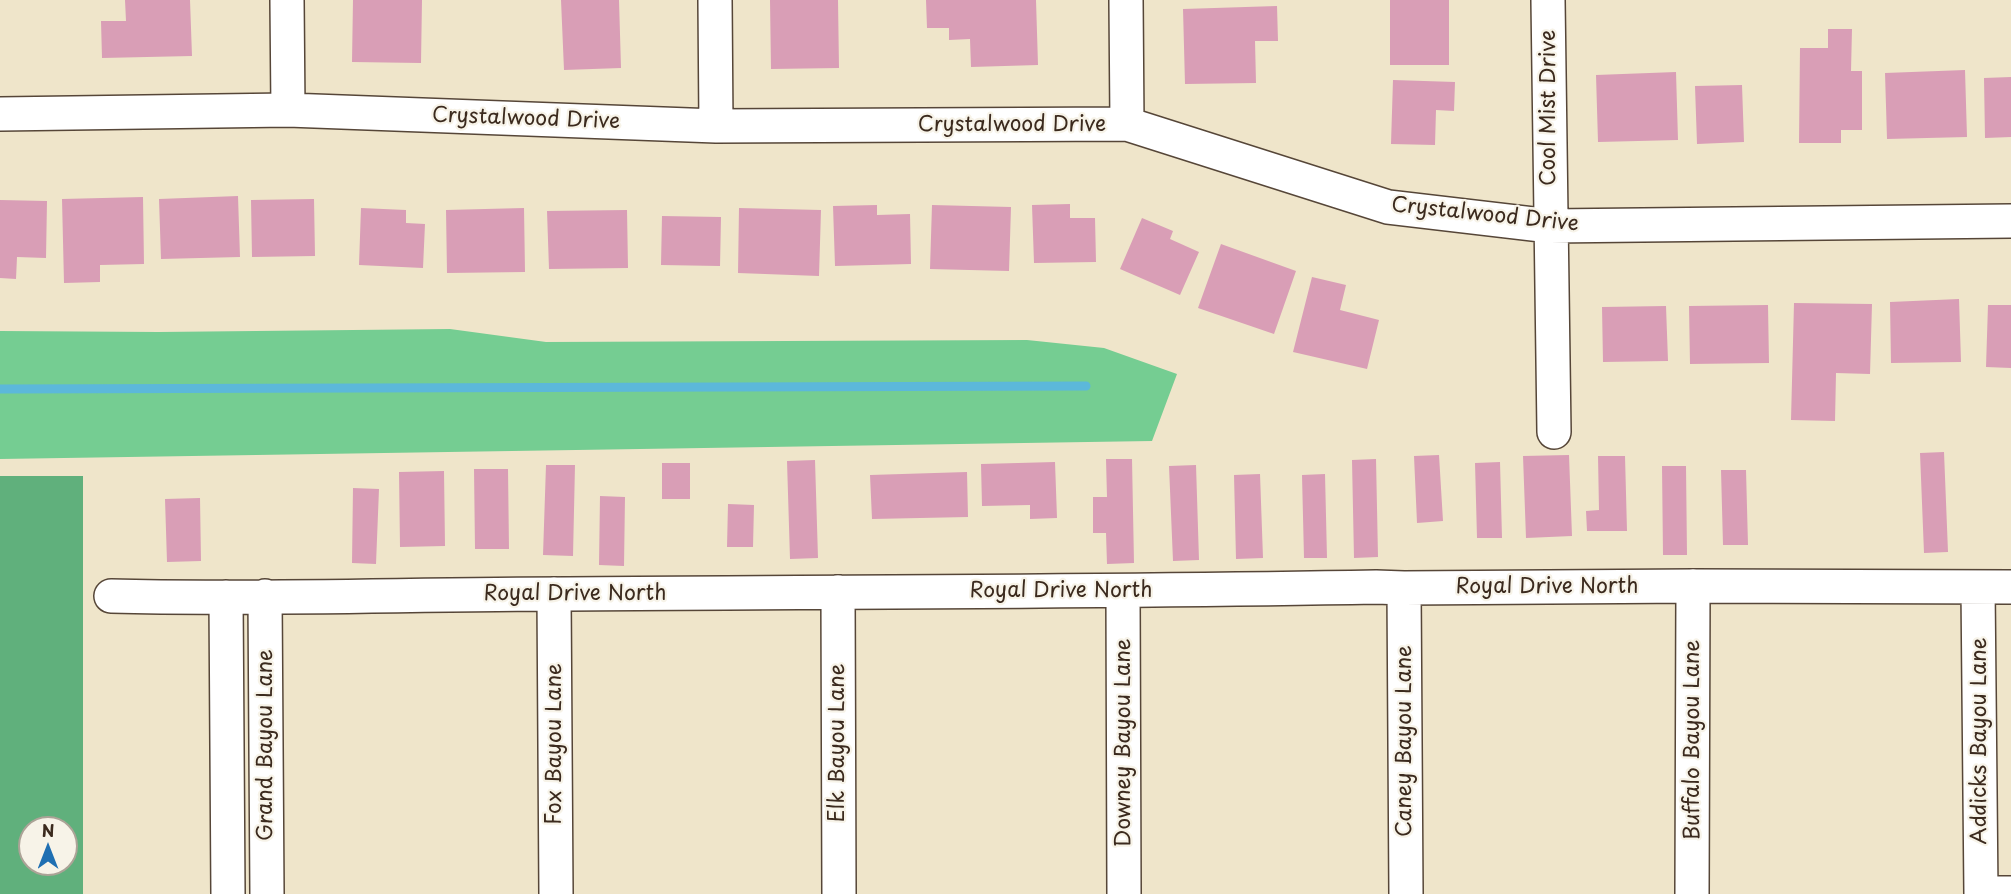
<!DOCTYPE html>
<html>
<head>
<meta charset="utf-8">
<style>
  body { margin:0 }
  #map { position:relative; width:2011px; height:894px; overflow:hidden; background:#efe5ca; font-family:"Playpen Sans",sans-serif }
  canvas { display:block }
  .north { position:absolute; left:18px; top:816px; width:60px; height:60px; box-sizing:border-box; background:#f7f3e8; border:2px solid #aca397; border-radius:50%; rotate:0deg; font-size:16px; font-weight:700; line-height:24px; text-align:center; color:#3b2a1e }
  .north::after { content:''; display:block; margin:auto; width:21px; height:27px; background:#1f6fb2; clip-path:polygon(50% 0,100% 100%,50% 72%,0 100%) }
</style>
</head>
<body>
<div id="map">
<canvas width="2011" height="894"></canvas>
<div class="north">N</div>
</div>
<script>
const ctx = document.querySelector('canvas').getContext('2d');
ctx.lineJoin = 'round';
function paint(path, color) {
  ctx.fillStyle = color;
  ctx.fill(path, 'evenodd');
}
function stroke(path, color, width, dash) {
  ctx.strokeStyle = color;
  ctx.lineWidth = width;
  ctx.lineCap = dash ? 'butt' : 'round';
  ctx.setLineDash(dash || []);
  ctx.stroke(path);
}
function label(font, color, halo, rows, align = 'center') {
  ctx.font = font + ' "Playpen Sans",sans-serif';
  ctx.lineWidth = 4.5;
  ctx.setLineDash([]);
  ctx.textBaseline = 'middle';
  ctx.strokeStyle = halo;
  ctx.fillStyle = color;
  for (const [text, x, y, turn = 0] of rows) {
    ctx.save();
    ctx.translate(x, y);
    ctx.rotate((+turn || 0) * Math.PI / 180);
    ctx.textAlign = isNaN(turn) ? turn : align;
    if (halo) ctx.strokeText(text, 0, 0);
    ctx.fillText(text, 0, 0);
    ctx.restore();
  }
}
const green = new Path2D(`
  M450,329l96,13 481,-2 77,8 73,26 -25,67 -1152,18v-128l159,1z`);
const forest = new Path2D(`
  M0,476h83v418h-83zM30,828h36v36h-36z`);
const stream = new Path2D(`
  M0,389l1086,-3`);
const building = new Path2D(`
  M125,0h65l2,56 -90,2 -1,-37h25z
  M353,0h69l-1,63 -69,-1z
  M561,0h58l2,68 -57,2z
  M770,0h68l1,68 -68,1z
  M926,0h110l2,65 -67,2 -1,-28 -21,1v-12h-22z
  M1390,0h59v65h-59z
  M1277,6l1,35h-23l1,42 -71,1 -2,-75z
  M1828,29h24l-1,42h11v59h-21v13h-42l1,-95h28z
  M1965,70l2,67 -80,2 -2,-66z
  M1676,72l2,68 -80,2 -2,-67z
  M2011,77v60l-26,1 -1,-60z
  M1393,80l62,2 -1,29 -18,-1 -1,35 -44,-1z
  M1742,85l2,57 -47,2 -2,-58z
  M238,196l2,61 -79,2 -2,-60z
  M143,197l1,67 -44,1v17l-36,1 -2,-84z
  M314,199l1,57 -63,1 -1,-57z
  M0,200l47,1 -1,57 -29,-1 -1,22 -16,-1z
  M1070,204v14h25l1,44 -62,1 -2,-58z
  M877,205v10l33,-1 1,50 -76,2 -2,-60z
  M932,205l79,2 -2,64 -79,-2z
  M361,208l45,2v13l19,1 -2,44 -64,-3z
  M524,208l1,64 -78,1 -1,-63z
  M739,208l82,2 -2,66 -81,-3z
  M627,210l1,58 -79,1 -2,-58z
  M662,216l59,1 -1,49 -59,-1z
  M1142,218l31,13 -3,8 29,13 -19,43 -60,-26z
  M1221,244l75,27 -22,63 -76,-26z
  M1312,277l34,8 -6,25 39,10 -12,49 -74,-17z
  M1959,299l2,63 -70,1 -1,-61z
  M1794,303l78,1 -2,70 -34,-1 -1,48 -44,-1z
  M1768,305l1,58 -79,1 -1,-58z
  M1988,305h23v63l-25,-1z
  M1666,306l2,55 -65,1 -1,-55z
  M1944,452l4,100 -24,1 -4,-100z
  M1439,455l4,66 -26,2 -3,-67z
  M1569,455l3,81 -46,2 -3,-82z
  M1598,456h27l2,75h-40l-1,-20 13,-1z
  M1106,459h26l2,104 -27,1 -1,-31h-13v-36h14z
  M1376,459l2,98 -24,1 -2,-98z
  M815,460l3,98 -28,1 -3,-98z
  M1055,462l2,56 -27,1v-14l-48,1 -1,-42z
  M1500,462l2,76h-25l-2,-75z
  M662,463h28v36h-28z
  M546,465h29l-2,91 -30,-1z
  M1196,465l3,95 -26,1 -4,-95z
  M1662,466h24l1,89h-24z
  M474,469h34l1,80h-34z
  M1721,470h25l2,75h-25z
  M444,471l1,75 -45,1 -1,-75z
  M967,472l1,45 -96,2 -2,-44z
  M1260,474l3,84 -27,1 -2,-84z
  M1325,474l2,84h-23l-2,-83z
  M353,488l26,1 -3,75 -24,-1z
  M600,496l25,1 -1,69 -25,-1z
  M200,498l1,63 -34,1 -2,-63z
  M728,504l26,1 -1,42h-26z`);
const minor = new Path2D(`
  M287,0l1,110
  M715,0l1,126
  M1126,0l1,124
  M1548,0l6,432
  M0,114l288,-4 428,16 411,-2 261,83 162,19 461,-5
  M1978,587l3,307
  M1404,588l2,306
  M838,592l1,302
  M1123,592l1,302
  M554,594l2,300
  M111,596c152,4 305,-2 457,-2 270,-2 539,-2 808,-7l28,1 289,-2 318,1
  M265,596l2,298
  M226,597l2,297
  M1981,893h30
  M1692,894l1,-308`);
const streetNames = [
  ["Cool Mist Drive",1549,108,-90],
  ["Crystalwood Drive",526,119,2],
  ["Crystalwood Drive",1012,125],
  ["Crystalwood Drive",1485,215,6],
  ["Royal Drive North",1547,587],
  ["Royal Drive North",1061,591],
  ["Royal Drive North",575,594],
  ["Buffalo Bayou Lane",1693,740,-90],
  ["Caney Bayou Lane",1405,741,-90],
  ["Addicks Bayou Lane",1980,741,-90],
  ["Elk Bayou Lane",838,743,-90],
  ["Downey Bayou Lane",1124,743,-90],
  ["Fox Bayou Lane",555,744,-90],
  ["Grand Bayou Lane",266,745,-90]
];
paint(green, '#75cd92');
paint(forest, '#60b07c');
stroke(stream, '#5cb8da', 9);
paint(building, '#d99eb6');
stroke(minor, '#564638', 36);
stroke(minor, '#fff', 33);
label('21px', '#3b2a1e', '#f7f3e8', streetNames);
</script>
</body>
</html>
